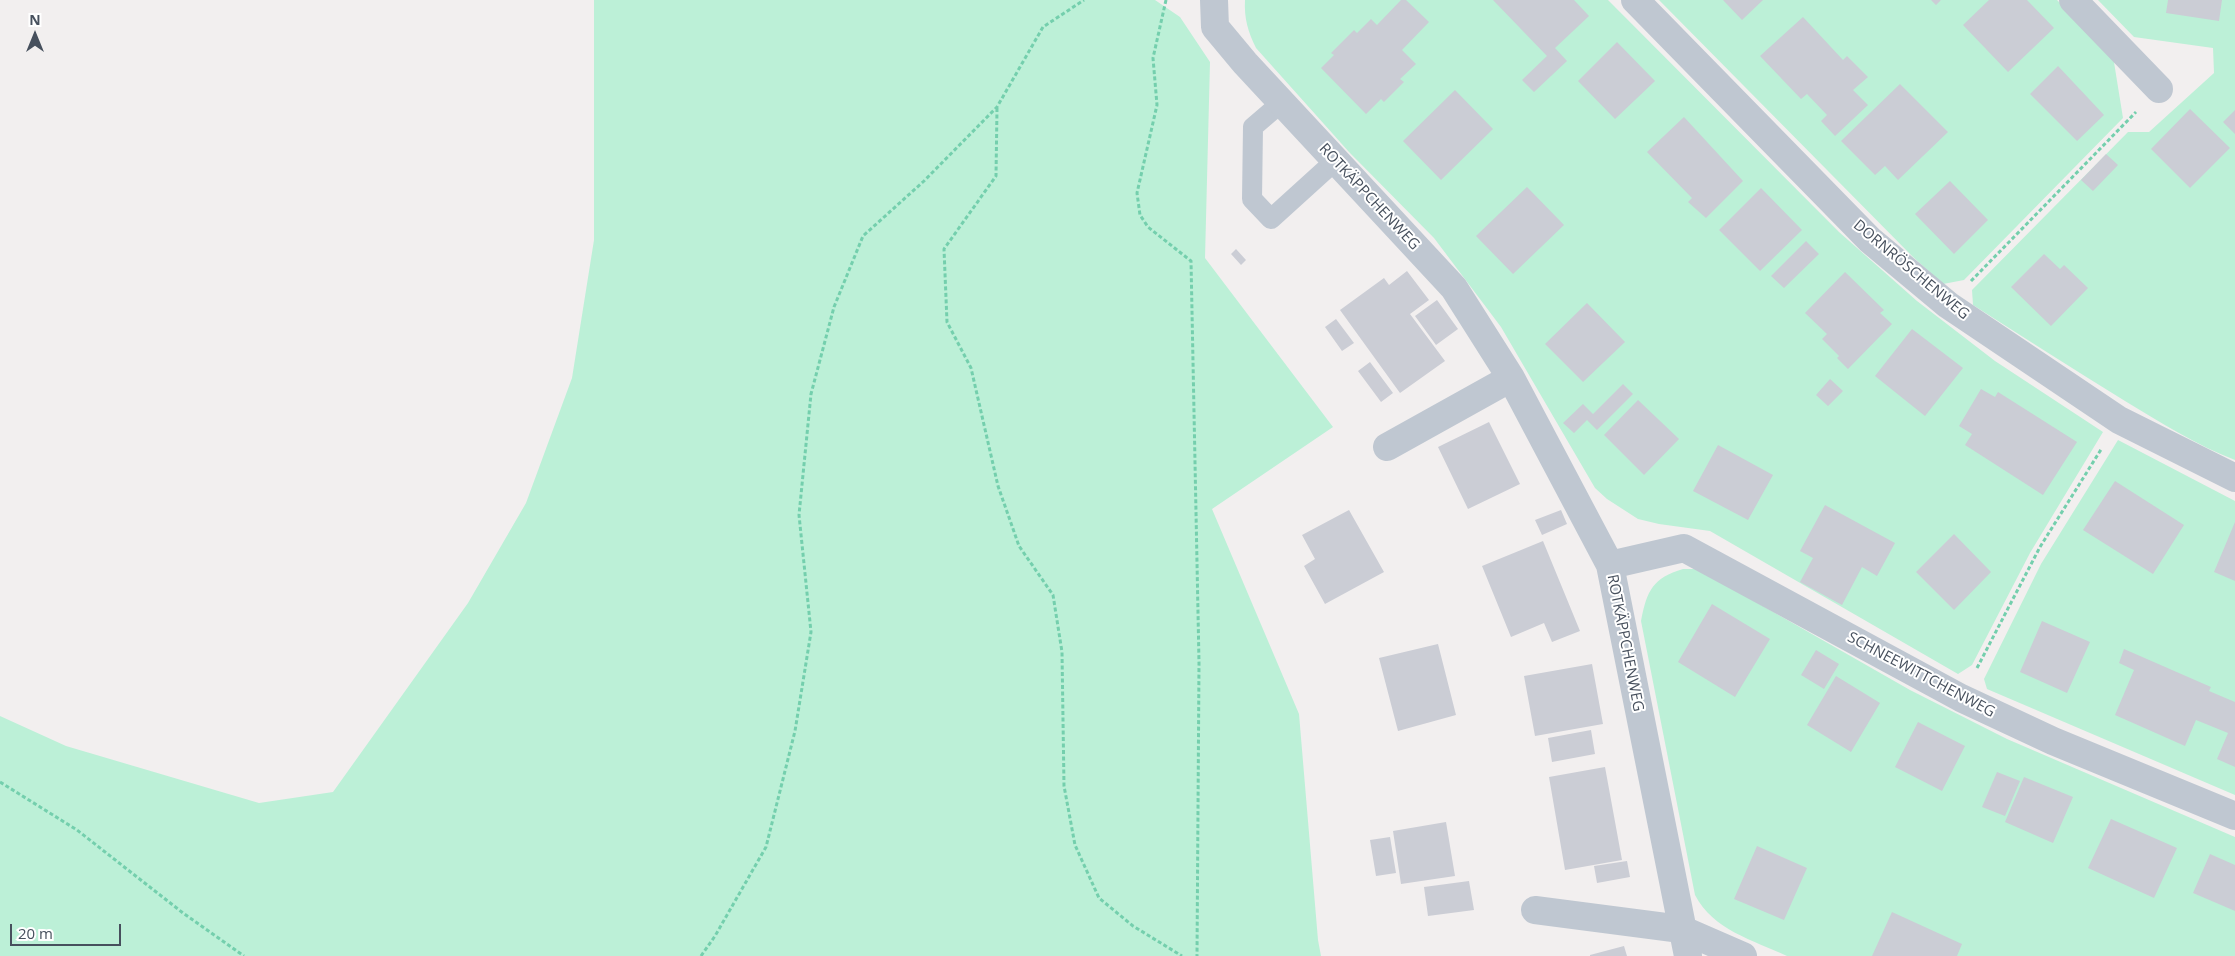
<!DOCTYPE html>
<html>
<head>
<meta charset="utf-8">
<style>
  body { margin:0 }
  #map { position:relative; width:2235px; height:956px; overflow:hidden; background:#f2efef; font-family:"Open Sans",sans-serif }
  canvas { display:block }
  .north { position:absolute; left:10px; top:10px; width:50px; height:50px; -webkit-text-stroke:4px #fff; paint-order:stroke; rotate:0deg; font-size:14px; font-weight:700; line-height:20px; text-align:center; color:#47505d }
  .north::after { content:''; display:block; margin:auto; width:18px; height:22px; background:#47505d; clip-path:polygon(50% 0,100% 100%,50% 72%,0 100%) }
  .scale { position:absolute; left:10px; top:924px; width:111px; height:22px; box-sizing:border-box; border:2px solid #47505d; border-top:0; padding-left:6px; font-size:15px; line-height:18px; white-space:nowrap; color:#47505d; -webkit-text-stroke:4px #fff; paint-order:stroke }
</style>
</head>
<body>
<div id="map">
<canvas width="2235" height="956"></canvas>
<div class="north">N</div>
<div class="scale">20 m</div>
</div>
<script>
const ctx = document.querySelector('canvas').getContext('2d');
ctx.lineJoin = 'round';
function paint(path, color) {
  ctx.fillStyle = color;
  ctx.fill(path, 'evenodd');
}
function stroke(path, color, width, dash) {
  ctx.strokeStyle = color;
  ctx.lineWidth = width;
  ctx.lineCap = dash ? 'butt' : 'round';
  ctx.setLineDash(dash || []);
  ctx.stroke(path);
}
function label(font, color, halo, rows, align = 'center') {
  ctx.font = font + ' "Open Sans",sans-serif';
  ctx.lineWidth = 4;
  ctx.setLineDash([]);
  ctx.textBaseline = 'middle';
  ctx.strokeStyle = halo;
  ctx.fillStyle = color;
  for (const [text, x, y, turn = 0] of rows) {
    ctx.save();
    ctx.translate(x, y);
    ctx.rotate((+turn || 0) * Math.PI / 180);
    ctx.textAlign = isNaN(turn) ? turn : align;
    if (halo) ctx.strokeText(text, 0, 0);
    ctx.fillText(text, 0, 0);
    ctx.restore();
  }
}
const green = new Path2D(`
  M594,0h561l25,17 30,45 -5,196 128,169 -121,82 87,205 19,226 3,16h-1321v-240l66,30 193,57 74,-11 135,-189 58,-100 46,-125 22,-138z
  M1245,0h363l231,232 78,69 78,60 108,71 -73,121 -58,112 -14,9 -248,-143 -51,-7 -21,-5 -31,-20 -12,-11 -94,-161 -67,-89 -85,-86 -93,-104c-8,-16 -12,-30 -11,-48z
  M1659,0h398l56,56 10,62 -159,162 -21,4 -30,-27z
  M2098,0h137v460c-39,-15 -75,-38 -110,-59 -52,-32 -102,-64 -152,-96l-1,-15 156,-158h21l65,-59 -1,-25 -79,-11z
  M2118,440l117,61v294l-248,-106 -3,-10 57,-115z
  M1683,569h15l212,121 97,49 228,98v119h-448c-34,-16 -74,-26 -92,-61l-54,-274c6,-31 12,-43 42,-52z`);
const building = new Path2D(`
  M1401,0h5l23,22 -27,28 14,14 -16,15 4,3 -20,20 -3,-3 -15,15 -45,-46 13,-13 -3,-2 23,-23 3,3 14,-14 6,6z
  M1493,0h81l15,16 -34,32 12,13 -33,31 -12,-12 25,-24z
  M1723,0h40l-21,20z
  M1931,0h10l-5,5z
  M1989,0h38l27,28 -46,44 -45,-47z
  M2168,0h54l-3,21 -53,-8z
  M1803,17l40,43 4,-4 21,21 -15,13 15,15 -33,31 -14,-15 6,-6 -20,-21 -6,5 -41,-43z
  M1617,42l38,39 -40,38 -37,-38z
  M2058,66l46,49 -27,26 -47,-47z
  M1900,84l48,48 -50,48 -13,-14 -10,9 -34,-34z
  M1455,90l38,39 -52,51 -38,-39z
  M2190,109l40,39 -40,40 -39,-39z
  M2235,110v24l-12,-12z
  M1684,117l59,64 -37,37 -18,-16 4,-4 -45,-46z
  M2106,154l12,11 -25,26 -12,-11z
  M1950,181l38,39 -34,34 -39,-40z
  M1527,187l37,38 -51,49 -37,-38z
  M1761,188l41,42 -42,41 -41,-41z
  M1806,241l13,13 -35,34 -13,-12z
  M1236,249l10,11 -5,5 -10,-11z
  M2044,254l16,15 4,-4 24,23 -37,38 -40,-39z
  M1407,271l22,29 -19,14 35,47 -45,32 -60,-83 44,-32 5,7z
  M1845,272l39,38 -4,3 12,11 -44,45 -11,-11 2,-2 -17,-17 5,-5 -22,-21z
  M1437,300l21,29 -22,16 -21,-29z
  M1587,303l38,39 -42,40 -38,-38z
  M1336,319l18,24 -12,8 -17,-24z
  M1912,329l51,39 -38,48 -50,-40z
  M1370,362l23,31 -12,9 -23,-31z
  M1830,379l13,12 -15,15 -12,-11z
  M1623,384l10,10 -36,36 -10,-10 -13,13 -11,-10 20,-19 10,10z
  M1981,389l14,8 3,-5 79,50 -34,53 -78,-50 7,-11 -13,-8z
  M1638,400l41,39 -35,36 -40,-40z
  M1489,422l31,62 -52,25 -30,-62z
  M1718,445l55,30 -25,45 -55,-29z
  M2115,481l69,44 -31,49 -70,-44z
  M1825,505l70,38 -18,33 -15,-9 -20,38 -42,-23 13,-24 -13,-7z
  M1349,510l35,62 -59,32 -21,-38 11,-7 -13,-24z
  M1561,510l6,14 -25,11 -7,-15z
  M2235,522v59l-21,-9z
  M1954,534l37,38 -37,38 -38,-38z
  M1543,541l37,90 -28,11 -8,-19 -33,14 -29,-71z
  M1712,604l58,35 -35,58 -57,-35z
  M2042,621l48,21 -23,51 -47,-21z
  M1438,644l18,71 -58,16 -19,-73z
  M2124,649l87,38 -2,4 26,11v65l-18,-8 11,-26 -32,-13 -11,26 -70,-31 19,-45 -15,-7z
  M1816,650l23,14 -15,25 -23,-14z
  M1592,664l11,60 -68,12 -11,-60z
  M1836,676l44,27 -29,49 -44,-27z
  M1918,722l47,24 -23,45 -47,-24z
  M1591,730l4,24 -43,8 -4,-24z
  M1605,767l17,93 -57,10 -16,-93z
  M1997,772l23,9 -15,35 -23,-9z
  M2024,777l49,20 -20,46 -48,-21z
  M2111,819l66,29 -23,50 -66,-30z
  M1446,822l9,54 -54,8 -8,-53z
  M1390,837l6,36 -20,3 -6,-36z
  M1757,846l50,22 -23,52 -50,-21z
  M2210,854l25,11v46l-42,-18z
  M1627,861l3,16 -33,6 -3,-17z
  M1469,881l5,29 -46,6 -4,-29z
  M1892,912l70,32 -5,12h-85z
  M1624,946l3,10h-37v-1z`);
const path = new Path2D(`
  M1166,0l-13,58 4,47 -20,88 3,22 8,12 43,34 8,402 -2,293
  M997,108l-1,68 -52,73 3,73 24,46 27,118 21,60 34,49 9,57 2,134 11,59 24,53 34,28 49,30
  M1971,281l165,-169
  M1977,668l63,-121 62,-99
  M0,782l77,48 106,83 61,43
  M701,956l14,-20 51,-89 29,-116 16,-99 -12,-117 12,-121 23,-87 29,-71 61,-55 73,-74 46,-80 41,-27`);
const service = new Path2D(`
  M1281,103l-28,24 -1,72 19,20 64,-58`);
const minor = new Path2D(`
  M1214,0l1,27 30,36 209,225 57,90 99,187 78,391
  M1635,0l235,240 78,65 171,115 116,58
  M2073,0l86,89
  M1387,447l124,-69
  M1610,565l74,-17 277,150 92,43 182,75
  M1535,910l146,19 62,27`);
const streetNames = [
  ["ROTKÄPPCHENWEG",1369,197,47],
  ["DORNRÖSCHENWEG",1911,270,40],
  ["ROTKÄPPCHENWEG",1625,643,79],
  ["SCHNEEWITTCHENWEG",1921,675,28]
];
paint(green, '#bcf0d7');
paint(building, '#cbcdd5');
stroke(path, '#74cfad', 3, [4, 2.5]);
stroke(service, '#bfc7d1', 20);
stroke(minor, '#bfc7d1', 28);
label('15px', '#47505d', '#fff', streetNames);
</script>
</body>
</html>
